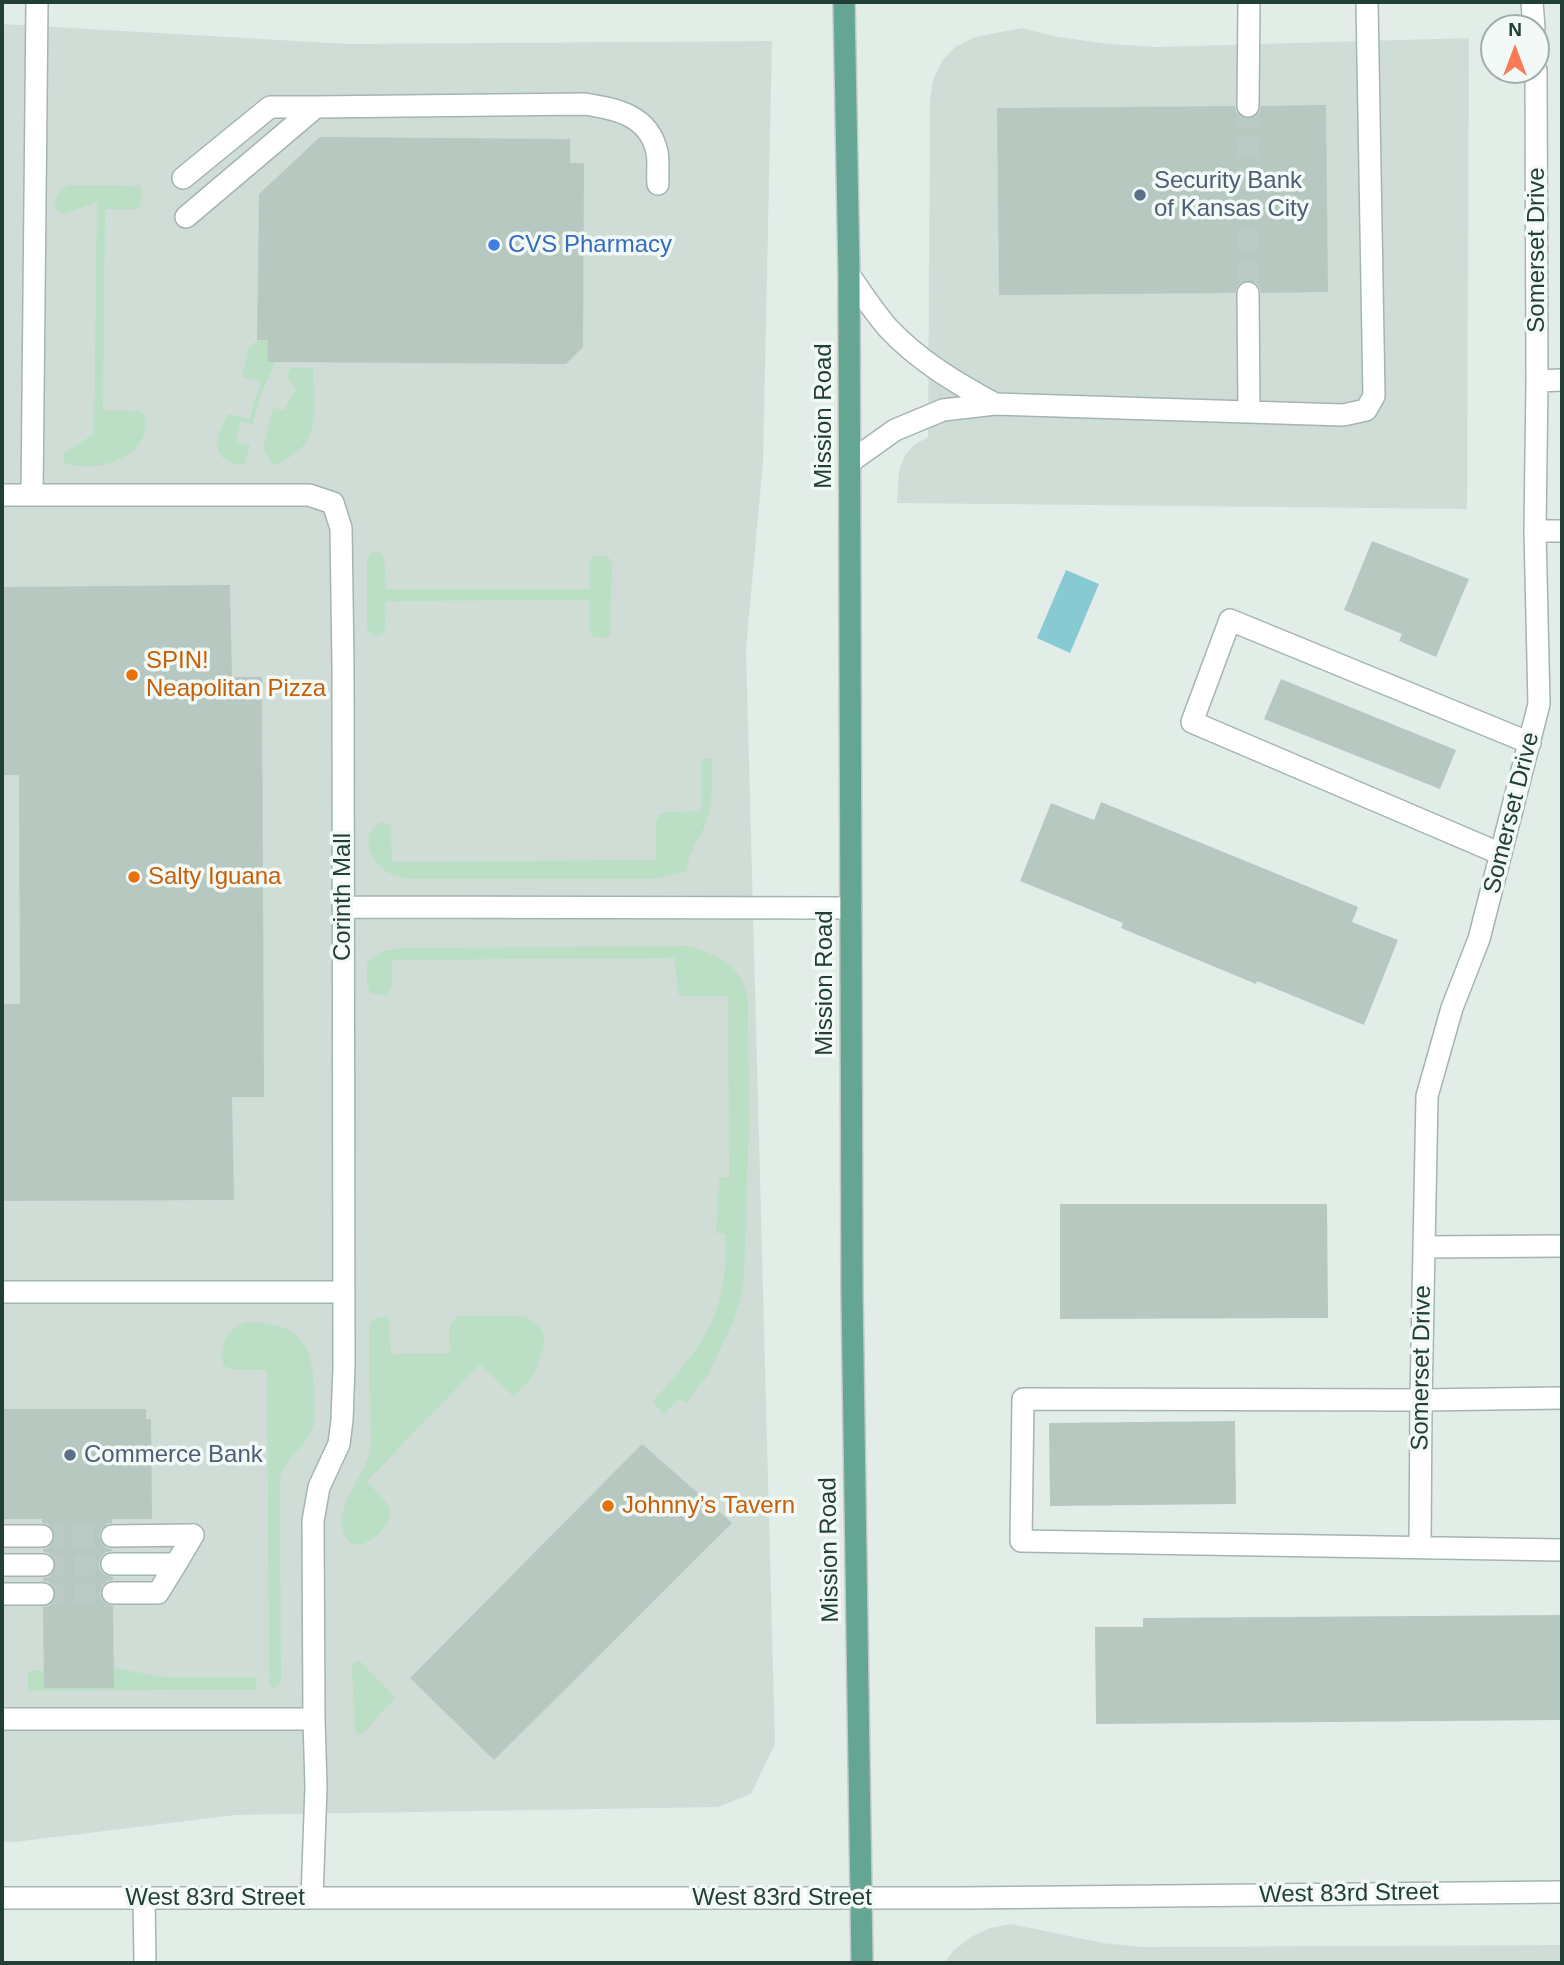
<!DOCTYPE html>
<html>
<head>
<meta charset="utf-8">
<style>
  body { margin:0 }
  #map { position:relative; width:1564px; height:1965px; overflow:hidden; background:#e2ede8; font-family:Arial,sans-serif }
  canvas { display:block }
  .frame { position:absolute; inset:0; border:4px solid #213f37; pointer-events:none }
  .north { position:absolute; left:1480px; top:14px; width:70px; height:70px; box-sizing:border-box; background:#f3f9f6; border:2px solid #9fafaa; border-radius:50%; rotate:0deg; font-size:19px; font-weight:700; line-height:28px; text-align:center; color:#213f37 }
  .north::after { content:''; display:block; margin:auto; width:24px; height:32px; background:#f87b56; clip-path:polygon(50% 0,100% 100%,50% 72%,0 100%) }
</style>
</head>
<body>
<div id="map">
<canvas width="1564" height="1965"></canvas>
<div class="frame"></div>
<div class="north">N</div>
</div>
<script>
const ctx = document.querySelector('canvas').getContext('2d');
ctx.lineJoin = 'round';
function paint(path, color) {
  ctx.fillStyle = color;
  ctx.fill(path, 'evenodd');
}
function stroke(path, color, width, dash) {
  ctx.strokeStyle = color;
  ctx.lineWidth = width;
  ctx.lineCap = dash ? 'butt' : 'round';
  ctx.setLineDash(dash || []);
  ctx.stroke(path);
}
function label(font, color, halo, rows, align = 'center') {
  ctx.font = font + ' Arial,sans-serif';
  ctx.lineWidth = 7;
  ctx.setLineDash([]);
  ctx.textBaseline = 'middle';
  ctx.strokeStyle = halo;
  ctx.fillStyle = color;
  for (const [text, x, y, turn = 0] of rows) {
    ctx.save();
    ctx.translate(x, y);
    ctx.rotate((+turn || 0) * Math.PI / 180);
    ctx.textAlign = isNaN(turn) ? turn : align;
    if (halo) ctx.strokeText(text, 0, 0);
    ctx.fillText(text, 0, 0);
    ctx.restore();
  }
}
const built = new Path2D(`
  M2,24l347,20 423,-3 -9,421 -17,186 29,1096 -24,50 -33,13 -483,8 -220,27h-13z
  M1022,28l36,9 51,7 47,3 313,-9 -2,471 -570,-6 2,-32 6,-16 9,-10 14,-8 2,-336 3,-21 9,-19 13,-14 20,-10z
  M1011,1924l92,19 39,4 420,-2v18h-618l9,-12 18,-14 19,-9z`);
const green = new Path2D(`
  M69,185l70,1 3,3 -1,14 -2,5 -5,1h-29l-2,201 37,1 5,4c9,43 -50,59 -81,48v-10l30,-19 3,-232 -32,12 -7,-2 -4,-5c2,-11 4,-18 15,-22z
  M257,340h11l-1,21 8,1 -16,37 -6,25 -13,-2 -4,20 14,3 -5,20c-37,-3 -30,-27 -17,-51l22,5 3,-14 8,-23 -19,-5 6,-27z
  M290,368h23c1,45 11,79 -40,97l-10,-16 10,-41 11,2 12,-21 -9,-12z
  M375,551l6,1 3,4 2,33h204v-28l3,-5h13l4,3 2,6 -2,71 -5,2 -12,-1 -3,-5v-32l-204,1 -1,29c-4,9 -13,7 -18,-1v-70l3,-6z
  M701,759h11c0,25 2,48 -9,71 -8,17 -14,20 -16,41l-33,8h-238c-11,-1 -24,-3 -33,-10 -15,-12 -23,-39 -1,-47l9,3 1,37 264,-2v-39l3,-6 6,-3 36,-1z
  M688,946c29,8 54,20 60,52l1,127 -5,153 -2,15 -9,29 -25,53 -22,28 -7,-4 -15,16 -11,-14c28,-31 56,-61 67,-103 6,-20 5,-43 6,-64l-10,-1 3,-55 10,-1 -1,-181h-45l-5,-2 -3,-36 -283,2c-1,12 4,28 -7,36l-15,-3 -3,-10v-21l14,-10 19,-4z
  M385,1316l4,3 2,35 59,-1c0,-12 -5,-31 9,-37h64c24,9 24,23 16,45 -2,7 -5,14 -10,20 -4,6 -11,10 -16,15l-33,-32 -113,117c14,19 37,28 13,51 -5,5 -11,10 -18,12 -7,2 -14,-1 -17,-8 -14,-32 23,-60 26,-91 1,-12 -1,-25 -1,-37 -1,-27 -1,-54 -1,-81 3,-8 8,-10 16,-11z
  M247,1322c55,0 68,24 67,76 0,10 2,23 -2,32 -8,19 -29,28 -32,50l1,201 -3,5 -5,2 -4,-5 -2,-313 -36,-1 -7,-3c-6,-20 3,-39 23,-44z
  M355,1661h5l35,37 -31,34 -6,2 -3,-3 -3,-66z
  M114,1668l50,9h93l-1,12 -228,2v-20h16l1,17h69z`);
const water = new Path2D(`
  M1066,570l33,14 -29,69 -33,-15z`);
const building = new Path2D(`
  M1326,105l2,187 -67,1 -1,-6 -5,-5 -8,-2 -5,1 -5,5 -2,7 -236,2 -2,-187 238,-2 1,6 5,5 8,2 5,-1 5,-5 2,-7z
  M320,137l250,2v24h14l-1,184 -17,17 -299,-2 1,-22h-11l2,-146z
  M1372,541l97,38 -33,78 -37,-16 3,-7 -58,-24z
  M230,585l2,92h30l2,420h-32l2,103 -232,1v-197h18l-1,-229h-17v-188z
  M1281,679l175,71 -16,39 -176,-70z
  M1101,802l257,105 -6,15 46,18 -34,85 -107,-44 -1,3 -135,-56 2,-5 -103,-42 31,-78 43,17z
  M1060,1204h267l1,114 -268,1z
  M2,1409h144v10h5l1,100h-40v4l-6,1 -5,5 -2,6 2,8 5,5 6,1v2l-6,1 -5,5 -2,8 1,5 5,5 8,2v3l-6,1 -5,5 -2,8 2,6 4,4 7,2 1,82h-70l-1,-81 6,-1 5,-5 2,-8 -2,-6 -5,-5 -6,-1v-3l6,-1 5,-5 2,-8 -2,-6 -5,-5 -6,-1v-3l5,-1 5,-5 2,-8 -2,-6 -5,-5 -6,-1v-4h-40z
  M1235,1421l1,83 -186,2 -1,-83z
  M642,1444l90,79 -238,237 -84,-82z
  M1562,1615v105l-466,4 -1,-97h48v-9z`);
const minorTunnel = new Path2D(`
  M1248,106v187
  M42,1536h70
  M43,1565l69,-1
  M43,1594l70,-1`);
const minor = new Path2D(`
  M1532,2l2,26
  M1248,106l1,-104
  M183,178l87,-71h46
  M186,217l130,-110 269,-3c31,5 64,11 72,48 2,10 0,22 1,32
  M849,275c13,18 25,37 39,53 31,33 68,55 107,76
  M1248,293l1,119
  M1537,381l25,-1
  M850,462l45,-32 48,-20 52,-6 348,11 23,-5 8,-14 -7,-394
  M2,495h307l24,8 8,25 2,136 1,703 -2,53 -3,24 -20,43 -6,34 1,198h-312
  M32,495l5,-493
  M1535,531h27
  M1501,854l-309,-132 38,-102 300,123
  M343,907l508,1
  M1424,1247l138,-1
  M2,1292h342
  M1562,1398l-141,2 -398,-1 -2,142 541,9
  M2,1536h40
  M112,1536l81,-1
  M1420,1547l1,-147 6,-304 25,-88 27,-69 60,-235 -4,-173 2,-150 -1,-311
  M112,1564h64l17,-29
  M2,1565h41
  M113,1593h45l18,-29
  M2,1594h41
  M2,1898h960l600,-6
  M144,1898l1,65
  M312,1898l4,-111 -2,-68`);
const major = new Path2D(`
  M844,2l5,273 3,1018 10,670`);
const markers = [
  [1140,195,7,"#5c6f8a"],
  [494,245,7,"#3f7fe0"],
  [132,675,7,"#e8710a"],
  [134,877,7,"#e8710a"],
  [70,1455,7,"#5c6f8a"],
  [608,1506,7,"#e8710a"]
];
const serviceNames = [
  ["Security Bank",1154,181],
  ["of Kansas City",1154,209],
  ["Commerce Bank",84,1455]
];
const shopNames = [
  ["CVS Pharmacy",508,245]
];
const streetNames = [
  ["Somerset Drive",1537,250,-90],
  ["Mission Road",824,416,-90],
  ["Somerset Drive",1512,813,-76],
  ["Corinth Mall",343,897,-90],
  ["Mission Road",825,983,-90],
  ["Somerset Drive",1422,1368,-89],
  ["Mission Road",830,1550,-91],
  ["West 83rd Street",1349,1894,-1],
  ["West 83rd Street",215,1898],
  ["West 83rd Street",782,1898]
];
const foodNames = [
  ["SPIN!",146,661],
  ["Neapolitan Pizza",146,689],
  ["Salty Iguana",148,877],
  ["Johnny’s Tavern",622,1506]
];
paint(built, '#d0ddd7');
paint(green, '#badfc4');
paint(water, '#88cad4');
paint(building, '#b7c8c1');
stroke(minorTunnel, '#bbcac5', 21, [21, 10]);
stroke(minor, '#a4b5af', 24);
stroke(major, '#c1c9c7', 24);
stroke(minor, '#fff', 21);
stroke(major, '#65a593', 21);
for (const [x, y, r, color] of markers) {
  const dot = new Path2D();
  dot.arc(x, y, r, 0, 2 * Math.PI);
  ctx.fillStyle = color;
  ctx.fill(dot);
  stroke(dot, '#f3f9f6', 2.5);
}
label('24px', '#4e5e75', '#f3f9f6', serviceNames, 'left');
label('24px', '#366cbe', '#f3f9f6', shopNames, 'left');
label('24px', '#213f37', '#f3f9f6', streetNames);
label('24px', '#c56008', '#f3f9f6', foodNames, 'left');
</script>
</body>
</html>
